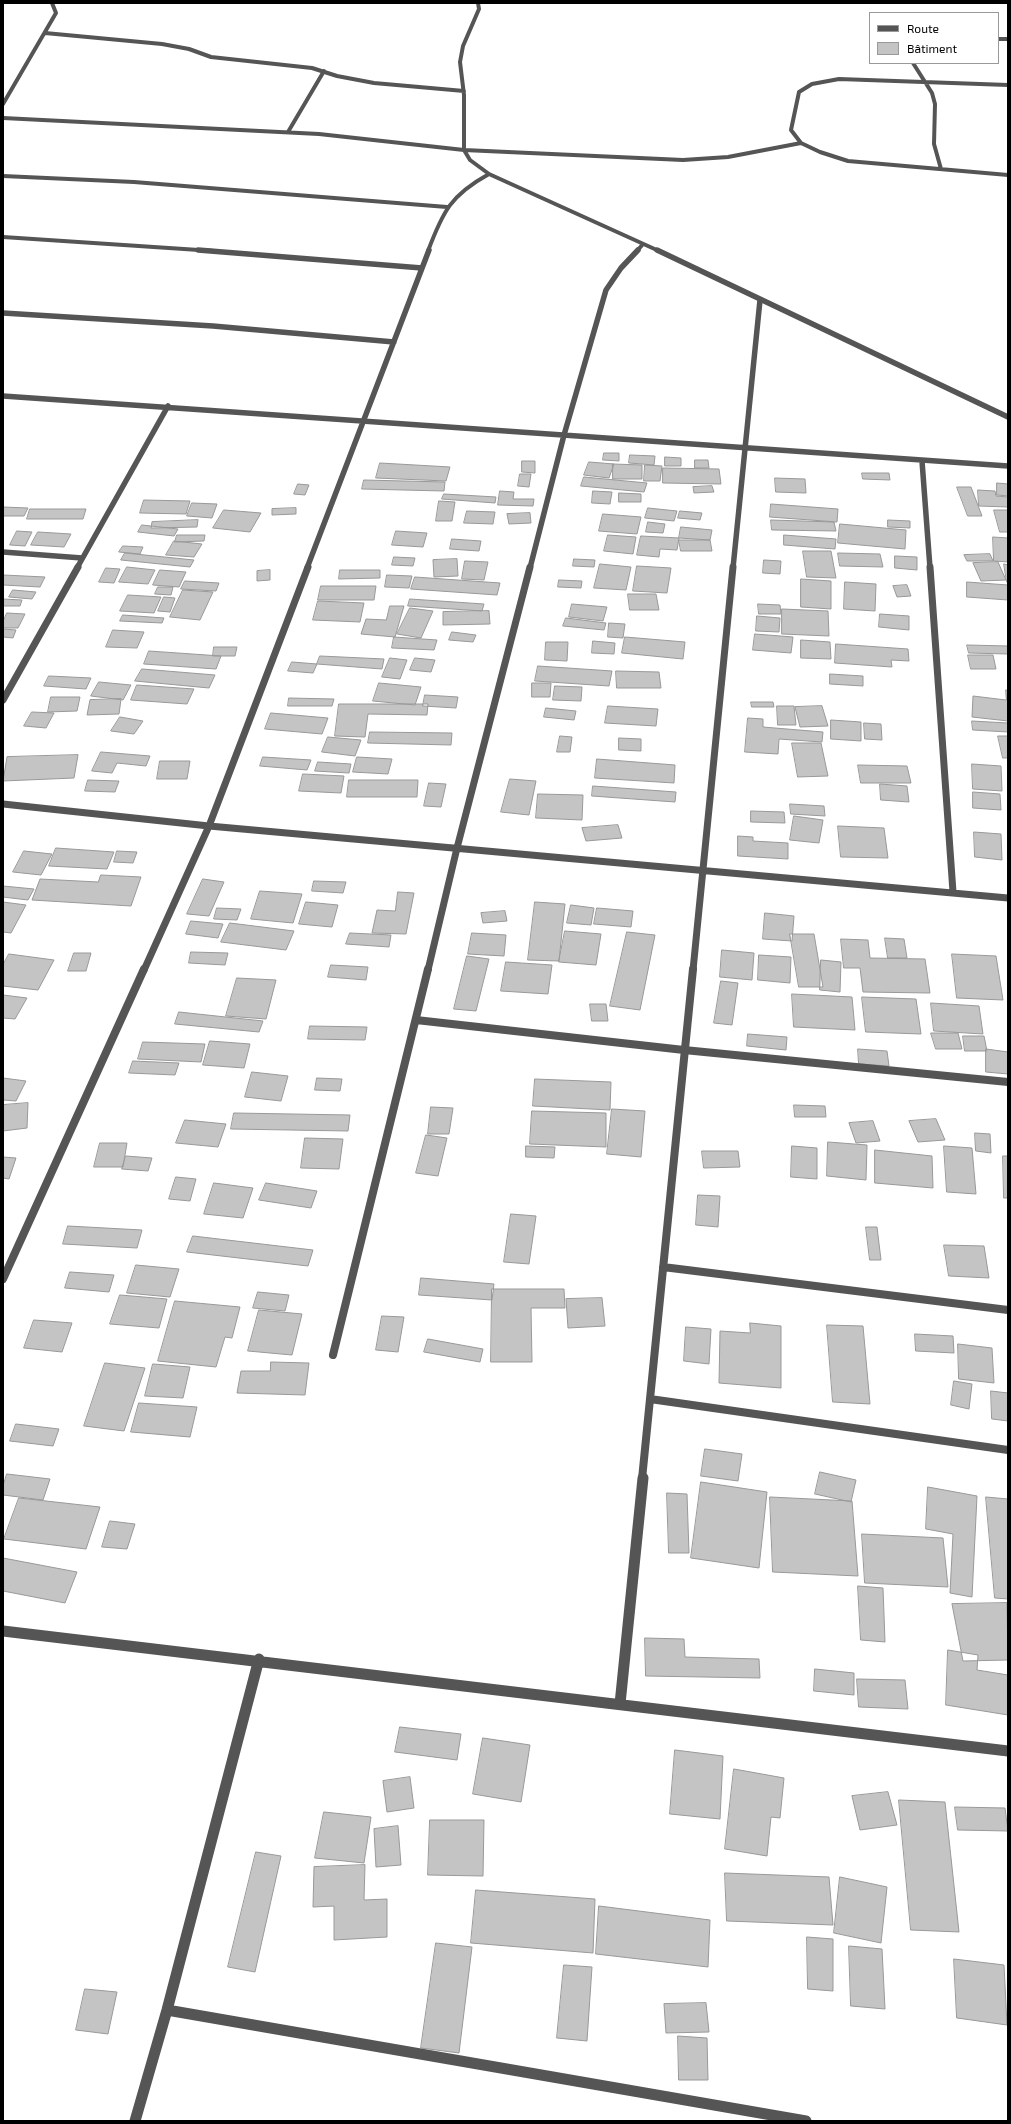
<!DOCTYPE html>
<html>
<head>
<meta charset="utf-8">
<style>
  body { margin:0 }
  #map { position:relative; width:1011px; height:2124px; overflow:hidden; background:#fff; font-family:"Exo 2",sans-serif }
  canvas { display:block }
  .frame { position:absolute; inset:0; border:4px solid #000; pointer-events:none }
  .legend { position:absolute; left:869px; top:12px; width:130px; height:52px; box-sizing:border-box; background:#fff; border:1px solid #999; margin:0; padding:5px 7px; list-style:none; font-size:12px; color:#000 }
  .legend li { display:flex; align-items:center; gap:8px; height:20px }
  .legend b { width:20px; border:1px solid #999 }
</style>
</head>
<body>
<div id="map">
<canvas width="1011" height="2124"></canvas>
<div class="frame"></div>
<ul class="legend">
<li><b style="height:5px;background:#555"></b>Route</li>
<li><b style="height:11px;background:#c4c4c4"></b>Bâtiment</li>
</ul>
</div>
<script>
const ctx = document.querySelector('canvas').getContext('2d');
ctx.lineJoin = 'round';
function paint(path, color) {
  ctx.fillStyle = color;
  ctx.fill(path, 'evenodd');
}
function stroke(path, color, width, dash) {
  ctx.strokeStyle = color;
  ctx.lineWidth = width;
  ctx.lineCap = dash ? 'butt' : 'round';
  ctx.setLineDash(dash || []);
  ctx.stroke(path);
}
const building = new Path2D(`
  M604,453h15v8l-16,-1z
  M630,455l25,1 -1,9 -25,-2z
  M665,457l16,1v8h-16z
  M695,460h13l1,8h-14z
  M522,461h13v12l-13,-1z
  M589,462l25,2 -5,14 -25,-3z
  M380,463l70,4 -4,14 -70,-3z
  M613,464l29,1v14h-29z
  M645,465l17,1 -2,15h-16z
  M663,468l56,1 2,15 -58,-1z
  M862,473h27l1,7 -27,-1z
  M520,474h11l-2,13 -11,-1z
  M584,477l63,6 -3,9 -63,-6z
  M775,478l30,1 1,14 -30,-1z
  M364,480l81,2 -1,9 -82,-2z
  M997,483l11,1v12l-11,-1z
  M298,484l11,1 -4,10 -11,-1z
  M712,486l2,6 -20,1 -1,-6z
  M957,487h14l11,29h-14z
  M978,490l17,1 1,5 12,1v10l-29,-1z
  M500,491l14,1 -1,7h21l-1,7 -35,-1z
  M593,491l19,1 -2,12 -18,-1z
  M619,493l22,1v8h-22z
  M444,494l52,3 -1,6 -53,-4z
  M144,500l46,1 -4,13 -46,-1z
  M439,501l16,1 -3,19h-16z
  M192,503l25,1 -5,14 -25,-2z
  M771,504l67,5 -1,13 -67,-5z
  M3,507l25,1 -4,8h-21z
  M296,508v6l-24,1v-6z
  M648,508l29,3 -3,10 -29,-3z
  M30,509h56l-3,10h-56z
  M224,510l37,3 -11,19 -37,-4z
  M994,510h14v22h-8z
  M467,511l28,1 -2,12 -29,-1z
  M680,511l22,2 -2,7 -22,-2z
  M530,513l1,10 -22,1 -2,-10z
  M603,514l38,3 -4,17 -38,-3z
  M198,520l-1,7 -46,1 1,-6z
  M771,520l63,2 2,9 -64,-1z
  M888,520l22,1v7l-22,-1z
  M648,522l17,2 -2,9 -17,-1z
  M840,524l66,6 -1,19 -67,-6z
  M142,525l36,4 -4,7 -36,-4z
  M681,527l31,3 -2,10 -31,-2z
  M17,531l15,1 -7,14 -15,-1z
  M396,531l31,2 -4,14 -31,-2z
  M38,532l33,2 -7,13 -33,-2z
  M177,535h28l-1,6 -29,1z
  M608,535l28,2 -3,17 -29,-3z
  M784,535l52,4 -1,10 -51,-4z
  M641,536l38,2 -2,12 -17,-1 -1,8 -22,-2z
  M993,537l15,1v24l-14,-1z
  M452,539l29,2 -2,10 -29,-2z
  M679,540h31l2,11h-31z
  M174,541l28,3 -8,13 -28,-2z
  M123,546l20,1 -3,7 -21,-2z
  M803,551h28l5,27 -29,-1z
  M125,553l69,7 -4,7 -69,-7z
  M838,553l42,1 3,13 -43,-1z
  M990,554l3,7h-26l-3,-6z
  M895,556l22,1v13l-22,-2z
  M394,557l21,1 -2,8 -21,-1z
  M457,559l1,17 -24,1 -1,-17z
  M574,559l21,1 -1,7 -21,-1z
  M764,560l17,1 -1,13 -17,-1z
  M465,561l23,1 -4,18 -22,-1z
  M998,562l8,18 -25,1 -8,-18z
  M600,564l31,3 -5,23 -32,-2z
  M1004,564l4,1v17h-1z
  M637,566l34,2 -4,25 -34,-2z
  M127,567l28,3 -7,14 -29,-2z
  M106,568l14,1 -6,14 -15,-1z
  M160,570l26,2 -7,15 -26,-2z
  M270,570v10l-13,1v-10z
  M340,570h40v8l-41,1z
  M3,575l42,2 -5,10 -37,-2z
  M387,575l25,1 -3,12 -24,-1z
  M415,577l85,6 -3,12 -86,-6z
  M801,579l30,2v28l-30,-2z
  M559,580l23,1 -1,7 -23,-1z
  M185,581l34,2 -3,8 -35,-2z
  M845,582l31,2 -1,27 -31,-2z
  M967,582l41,3v15l-41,-3z
  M907,585l4,11 -14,1 -4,-11z
  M321,586h55l-2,14h-56z
  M158,587h15l-2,8 -16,-1z
  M13,590l23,2 -4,7 -23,-2z
  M183,590l30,2 -13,28 -30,-3z
  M628,594h28l3,16h-29z
  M128,595l33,2 -7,16 -34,-2z
  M164,597l11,1 -5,14 -12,-1z
  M3,599l19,1 -2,6h-17z
  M410,599l74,5 -2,7 -74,-5z
  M318,601l46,2 -4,19 -47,-2z
  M572,604l35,3 -4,14 -34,-4z
  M758,604l22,1 1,9h-22z
  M390,606h14l-9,31 -34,-3 5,-15 20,1z
  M410,608l23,3 -12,27 -24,-4z
  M782,609l46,2 1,25 -47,-2z
  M489,611l1,13 -47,1v-13z
  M7,613l18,1 -7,14h-15v-6z
  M880,614l29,2v14l-30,-3z
  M123,615l41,3 -2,5 -42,-2z
  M757,616l23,2 -1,14 -23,-1z
  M566,618l40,5 -2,7 -41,-4z
  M609,623l16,1 -2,14 -15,-1z
  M3,629l13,1 -3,8 -10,-1z
  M113,630l31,2 -7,16 -31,-1z
  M452,632l24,3 -3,7 -24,-2z
  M755,634l38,3 -2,16 -38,-3z
  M394,637l43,3 -3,10 -42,-2z
  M625,637l60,5 -2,17 -61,-6z
  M801,640l29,2 1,17 -30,-1z
  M593,641l22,2 -1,11 -22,-1z
  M546,642h22l-1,19 -22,-1z
  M836,644l72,5 1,12 -18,-1 1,7 -57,-4z
  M967,645l41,1v8l-39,-1z
  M214,647h23l-2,9h-22z
  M149,651l72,5 -5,13 -72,-5z
  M968,655h25l3,14h-25z
  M320,656l64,3 -2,10 -65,-5z
  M390,658l17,2 -7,19 -18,-2z
  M415,658l20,2 -4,12 -21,-2z
  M292,662l25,2 -4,9 -25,-2z
  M538,666l74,5 -3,15 -74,-5z
  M142,669l73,6 -6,13 -74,-7z
  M616,671l43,1 2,16h-44z
  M830,674l33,2v10l-33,-2z
  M49,676l42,2 -5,11 -42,-3z
  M99,682l32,3 -8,15 -32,-4z
  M379,683l42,4 -6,18 -42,-4z
  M532,683h19l-1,14h-18z
  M137,685l57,4 -7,15 -56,-4z
  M555,686l27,1 -1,14 -28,-1z
  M1006,690h2v31l-36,-4 1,-21 33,4z
  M425,695l33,2 -2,11 -33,-2z
  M51,697h29l-3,14 -29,1z
  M289,698l45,1 -2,7h-44z
  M121,699l-2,15 -32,1 3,-15z
  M751,702h22l1,5h-22z
  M339,704h89l-1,11 -59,-1 -3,23 -30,-1z
  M608,706l50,3 -2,17 -51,-3z
  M777,706h17l2,19h-18z
  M822,706l6,20 -28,1 -5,-20z
  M546,708l30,3 -2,9 -30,-3z
  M32,712l22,1 -8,15 -22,-2z
  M271,713l57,5 -6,16 -57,-5z
  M120,717l23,4 -9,13 -23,-3z
  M748,718l15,1v8l60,5 -1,10 -43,-3 -1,15 -33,-2z
  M831,720l30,2v19l-30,-2z
  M972,721l36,2v9l-35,-2z
  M864,723l17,1 1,16 -17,-1z
  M370,732l82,1 -1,12 -83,-2z
  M560,736l12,1 -2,15h-13z
  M998,736h10v22h-5z
  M328,737l33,3 -6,16 -33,-4z
  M619,738l22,1v12l-22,-1z
  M792,743h29l7,33 -30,1z
  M101,752l49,4 -4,10 -29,-3 -5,10 -20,-2z
  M78,755l-4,23 -71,3 4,-24z
  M263,757l48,3 -4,10 -47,-4z
  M357,757l35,2 -4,15 -35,-2z
  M597,759l78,6 -1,18 -79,-5z
  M160,761h30l-3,18h-30z
  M318,762l33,2 -2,9 -34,-2z
  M972,764l29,2 1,25 -29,-2z
  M858,765l49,1 4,17h-50z
  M303,774l41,2 -3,17 -42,-2z
  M510,779l26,2 -7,34 -28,-3z
  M88,780l31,1 -4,11 -30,-1z
  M349,780h69l-1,17h-70z
  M429,783l17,1 -5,23 -17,-1z
  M880,784l27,2 2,16 -28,-2z
  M593,786l83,6 -1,10 -83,-6z
  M973,792l27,2 1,16 -28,-2z
  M538,794l45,1 -1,25 -46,-2z
  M790,804l34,2 1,10 -34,-2z
  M751,811l33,1 1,11 -34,-1z
  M794,816l29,4 -4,23 -29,-3z
  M618,825l4,13 -36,3 -4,-13z
  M838,826l46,2 4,30 -47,-1z
  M974,832l27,2 1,26 -27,-3z
  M738,836l15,1v4l35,2v16l-50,-3z
  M56,848l58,4 -7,17 -58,-3z
  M24,851l28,3 -11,21 -28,-3z
  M117,851l20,1 -4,11 -19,-1z
  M101,875l40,2 -10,29 -99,-6 8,-21 58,3z
  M203,879l21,3 -15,34 -22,-2z
  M314,881l32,1 -3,11 -31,-2z
  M3,886l31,3 -6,11 -25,-3z
  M260,891l42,3 -9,29 -42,-4z
  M398,892l16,1 -8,41 -34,-1 5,-23 18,1z
  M3,902l23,3 -15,28 -8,-1z
  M306,902l32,3 -6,22 -33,-3z
  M535,902l30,2 -6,57 -31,-1z
  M571,905l23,3 -3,17 -24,-2z
  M217,908l24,1 -4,11 -23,-1z
  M597,908l36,3 -2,16 -37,-3z
  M505,911l2,10 -24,2 -2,-10z
  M765,913l29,3 -2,25 -29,-2z
  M191,921l32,3 -5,14 -32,-4z
  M230,923l64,8 -8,19 -65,-8z
  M565,931l36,3 -5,31 -37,-3z
  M627,932l28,3 -15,75 -30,-4z
  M350,933l41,2 -2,12 -43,-3z
  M472,933l34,2 -2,21 -36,-2z
  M790,934h24l9,53h-24z
  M885,938l19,1 3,19h-19z
  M841,939l27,1 2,18 55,1 5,34 -67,-1 -3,-24h-16z
  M722,950l32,3 -2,27 -32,-3z
  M191,952l37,1 -3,12 -36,-2z
  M74,953h17l-5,18h-18z
  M9,954l45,6 -16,30 -35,-4v-21z
  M952,954l44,2 7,44 -46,-2z
  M759,955l32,2 -1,26 -32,-3z
  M467,956l22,3 -13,52 -22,-2z
  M821,960l20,2 -1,30 -20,-2z
  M506,962l46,3 -4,29 -47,-3z
  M331,965l37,2 -2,13 -38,-3z
  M237,978l39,2 -10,39 -40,-3z
  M721,981l17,2 -6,42 -18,-2z
  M792,994l60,3 3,33 -61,-3z
  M3,995l24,3 -12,21 -12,-1z
  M862,997l54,2 5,35 -55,-2z
  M931,1003l48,3 4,28 -49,-3z
  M590,1004h16l2,17h-16z
  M179,1012l84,9 -4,11 -84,-8z
  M310,1026l57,1 -2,13 -57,-1z
  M931,1033h27l4,16h-26z
  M748,1034l39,3 -1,13 -39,-4z
  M963,1036h21l3,15h-22z
  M210,1041l40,3 -6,24 -41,-3z
  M143,1042l62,2 -4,18 -63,-3z
  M858,1049l29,2 2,15 -30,-2z
  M986,1049l22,3v22l-22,-2z
  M133,1061l46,2 -4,12 -46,-2z
  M252,1072l36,4 -7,25 -36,-4z
  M3,1078l23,3 -10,20 -13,-1z
  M317,1078l25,1 -2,12 -25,-1z
  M535,1079l76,3 -1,28 -77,-4z
  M28,1103l-1,25 -24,3v-26z
  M794,1105l31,1 1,11h-31z
  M431,1107l22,1 -4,26h-21z
  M612,1109l33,2 -4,46 -34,-3z
  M532,1111l74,2v34l-76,-3z
  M234,1113l116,2 -2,16 -117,-2z
  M936,1119l9,21 -27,2 -9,-21z
  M185,1120l41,4 -8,23 -42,-4z
  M873,1121l7,20 -24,2 -7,-20z
  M975,1133l15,1 1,19 -15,-2z
  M426,1135l21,3 -9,38 -22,-3z
  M305,1138l38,1 -4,30 -38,-1z
  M828,1142l39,3 -1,35 -39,-4z
  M100,1143h27l-4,24h-29z
  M526,1146l29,1 -1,11 -28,-1z
  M792,1146l25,2v31l-26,-2z
  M944,1146l28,2 4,46 -29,-2z
  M875,1150l57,6 1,32 -58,-5z
  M702,1151h36l2,16 -36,1z
  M126,1156l26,2 -4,13 -26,-2z
  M1003,1156h5v42h-4z
  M3,1157l13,1 -7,21 -6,-1z
  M176,1177l20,2 -6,22 -21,-2z
  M214,1183l39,5 -10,30 -39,-4z
  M266,1183l51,8 -6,17 -52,-8z
  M698,1195l22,1 -2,31 -22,-2z
  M511,1214l25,2 -7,48 -25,-2z
  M68,1226l74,4 -5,18 -74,-4z
  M866,1227h11l4,33h-11z
  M193,1236l120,14 -5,16 -121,-14z
  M944,1245l40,1 5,32 -40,-2z
  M136,1265l43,4 -9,28 -43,-4z
  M70,1272l44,3 -5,17 -44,-4z
  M421,1278l73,6 -2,16 -73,-5z
  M492,1289h72l1,19h-34l1,54h-41z
  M258,1292l31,3 -4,16 -32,-3z
  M120,1295l47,4 -8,29 -49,-4z
  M602,1298l3,28 -37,2 -2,-29z
  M175,1301l65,6 -8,31 -7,-1 -9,30 -58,-6z
  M259,1310l43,4 -10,41 -44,-4z
  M382,1316l22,1 -6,35 -22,-2z
  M34,1320l38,3 -10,29 -38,-4z
  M750,1323l31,3v62l-62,-5 1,-52 30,2z
  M827,1325l36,1 7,78 -37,-2z
  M686,1327l25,2 -2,35 -25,-3z
  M915,1334l38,2 1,17 -38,-2z
  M428,1339l55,10 -3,13 -56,-10z
  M958,1344l34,4 2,35 -35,-4z
  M271,1362l38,1 -4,32 -68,-2 4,-22h29z
  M105,1363l40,5 -21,63 -40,-5z
  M153,1364l37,3 -7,31 -38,-2z
  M954,1381l18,3 -3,25 -18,-4z
  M991,1391l17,2v28l-16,-2z
  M139,1403l58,4 -7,30 -59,-5z
  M16,1424l43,5 -6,17 -43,-5z
  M705,1449l37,5 -4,27 -37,-5z
  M820,1472l36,8 -5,22 -36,-8z
  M7,1474l43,5 -7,21 -40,-5v-9z
  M701,1482l66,10 -8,76 -68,-10z
  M928,1487l49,9 -5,101 -22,-4 3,-59 -27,-5z
  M667,1493l20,1 2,59h-20z
  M770,1497l82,4 6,75 -85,-4z
  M986,1497l22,2v100l-13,-1z
  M19,1498l81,9 -14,42 -82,-10z
  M110,1521l25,3 -8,25 -25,-2z
  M862,1534l81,4 5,49 -83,-4z
  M3,1558l74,14 -12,31 -62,-12z
  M858,1586l25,2 2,54 -24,-2z
  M1007,1603l1,57 -45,1 -11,-57z
  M645,1638l39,1 1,18 74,2 1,19 -114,-2z
  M948,1650l30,5 -1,15 31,5v40l-62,-10z
  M815,1669l39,4v22l-40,-4z
  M857,1679l48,1 3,29 -49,-2z
  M400,1727l61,7 -4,26 -62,-8z
  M483,1738l47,7 -9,57 -48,-8z
  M675,1750l48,6 -3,63 -50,-5z
  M734,1769l50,9 -4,40 -9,-1 -4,39 -42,-7z
  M410,1777l4,31 -27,4 -4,-31z
  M888,1792l9,33 -37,5 -8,-34z
  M899,1800l46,2 14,130 -48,-2z
  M955,1807l50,1 3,23 -50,-1z
  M324,1812l47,5 -7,46 -49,-5z
  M430,1820h54l-1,56 -55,-1z
  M398,1826l3,39 -25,2 -2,-38z
  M256,1852l25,4 -26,116 -27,-5z
  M365,1865l-1,35 23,-1v38l-53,3v-34l-21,1 1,-40z
  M725,1873l104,4 4,48 -106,-4z
  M840,1877l47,10 -6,56 -47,-10z
  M476,1890l119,9 -2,54 -122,-10z
  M599,1906l111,14 -2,47 -112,-13z
  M807,1937l26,2v52l-25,-2z
  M436,1943l36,4 -13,106 -38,-5z
  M849,1946l33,3 3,60 -34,-3z
  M954,1959l50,6 3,60 -50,-7z
  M564,1965l28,2 -5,74 -30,-3z
  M85,1989l32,3 -9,42 -32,-4z
  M706,2003l3,29 -43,1 -2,-29z
  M678,2036l29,2 1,42h-29z`);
const minorFar4 = new Path2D(`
  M478,3l1,6 -16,37 -3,16 4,33v55l6,10 19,14 170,77
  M45,33l117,11 27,5 22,8 101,11 25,8 37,7 90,8
  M998,39h10
  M913,63l19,30 3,11 -1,40 7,25
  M1008,85l-169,-6 -27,5 -13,8 -8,38 10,13 19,9 28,9 160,14
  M3,104l53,-91 -4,-10
  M3,118l316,16 145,16 219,10 45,-3 73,-14
  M288,132l36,-61
  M3,176l131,6 313,25
  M3,237l211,14
  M428,251c15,-40 23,-56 61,-77
  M637,251l6,-7`);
const minorFar3 = new Path2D(`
  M198,250l224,18
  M657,250l351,167
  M3,313l210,13 181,16
  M3,396l1005,70
  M922,461l8,107
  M3,552l79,6
  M77,568l91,-162
  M307,568l122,-318
  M530,568l34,-133 42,-145 15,-22 17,-18
  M733,568l27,-268`);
const minorFar2 = new Path2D(`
  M930,567l23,325
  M3,700l75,-133
  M3,804l206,22 799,72
  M144,970l65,-144 99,-259
  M428,970l29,-122 73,-281
  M693,970l40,-403`);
const minorFar1 = new Path2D(`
  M416,1020l268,30 324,32
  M663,1267l345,43
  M3,1279l141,-310
  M333,1355l95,-386
  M650,1399l358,51
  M642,1479l51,-510`);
const minor = new Path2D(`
  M3,1631l1005,120
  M620,1704l23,-226
  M167,2010l639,111
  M135,2121l32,-111 92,-351`);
paint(building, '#c4c4c4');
stroke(building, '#999', 1);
stroke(minorFar4, '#555', 4);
stroke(minorFar3, '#555', 5.5);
stroke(minorFar2, '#555', 7);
stroke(minorFar1, '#555', 8);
stroke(minor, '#555', 11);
</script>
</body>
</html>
